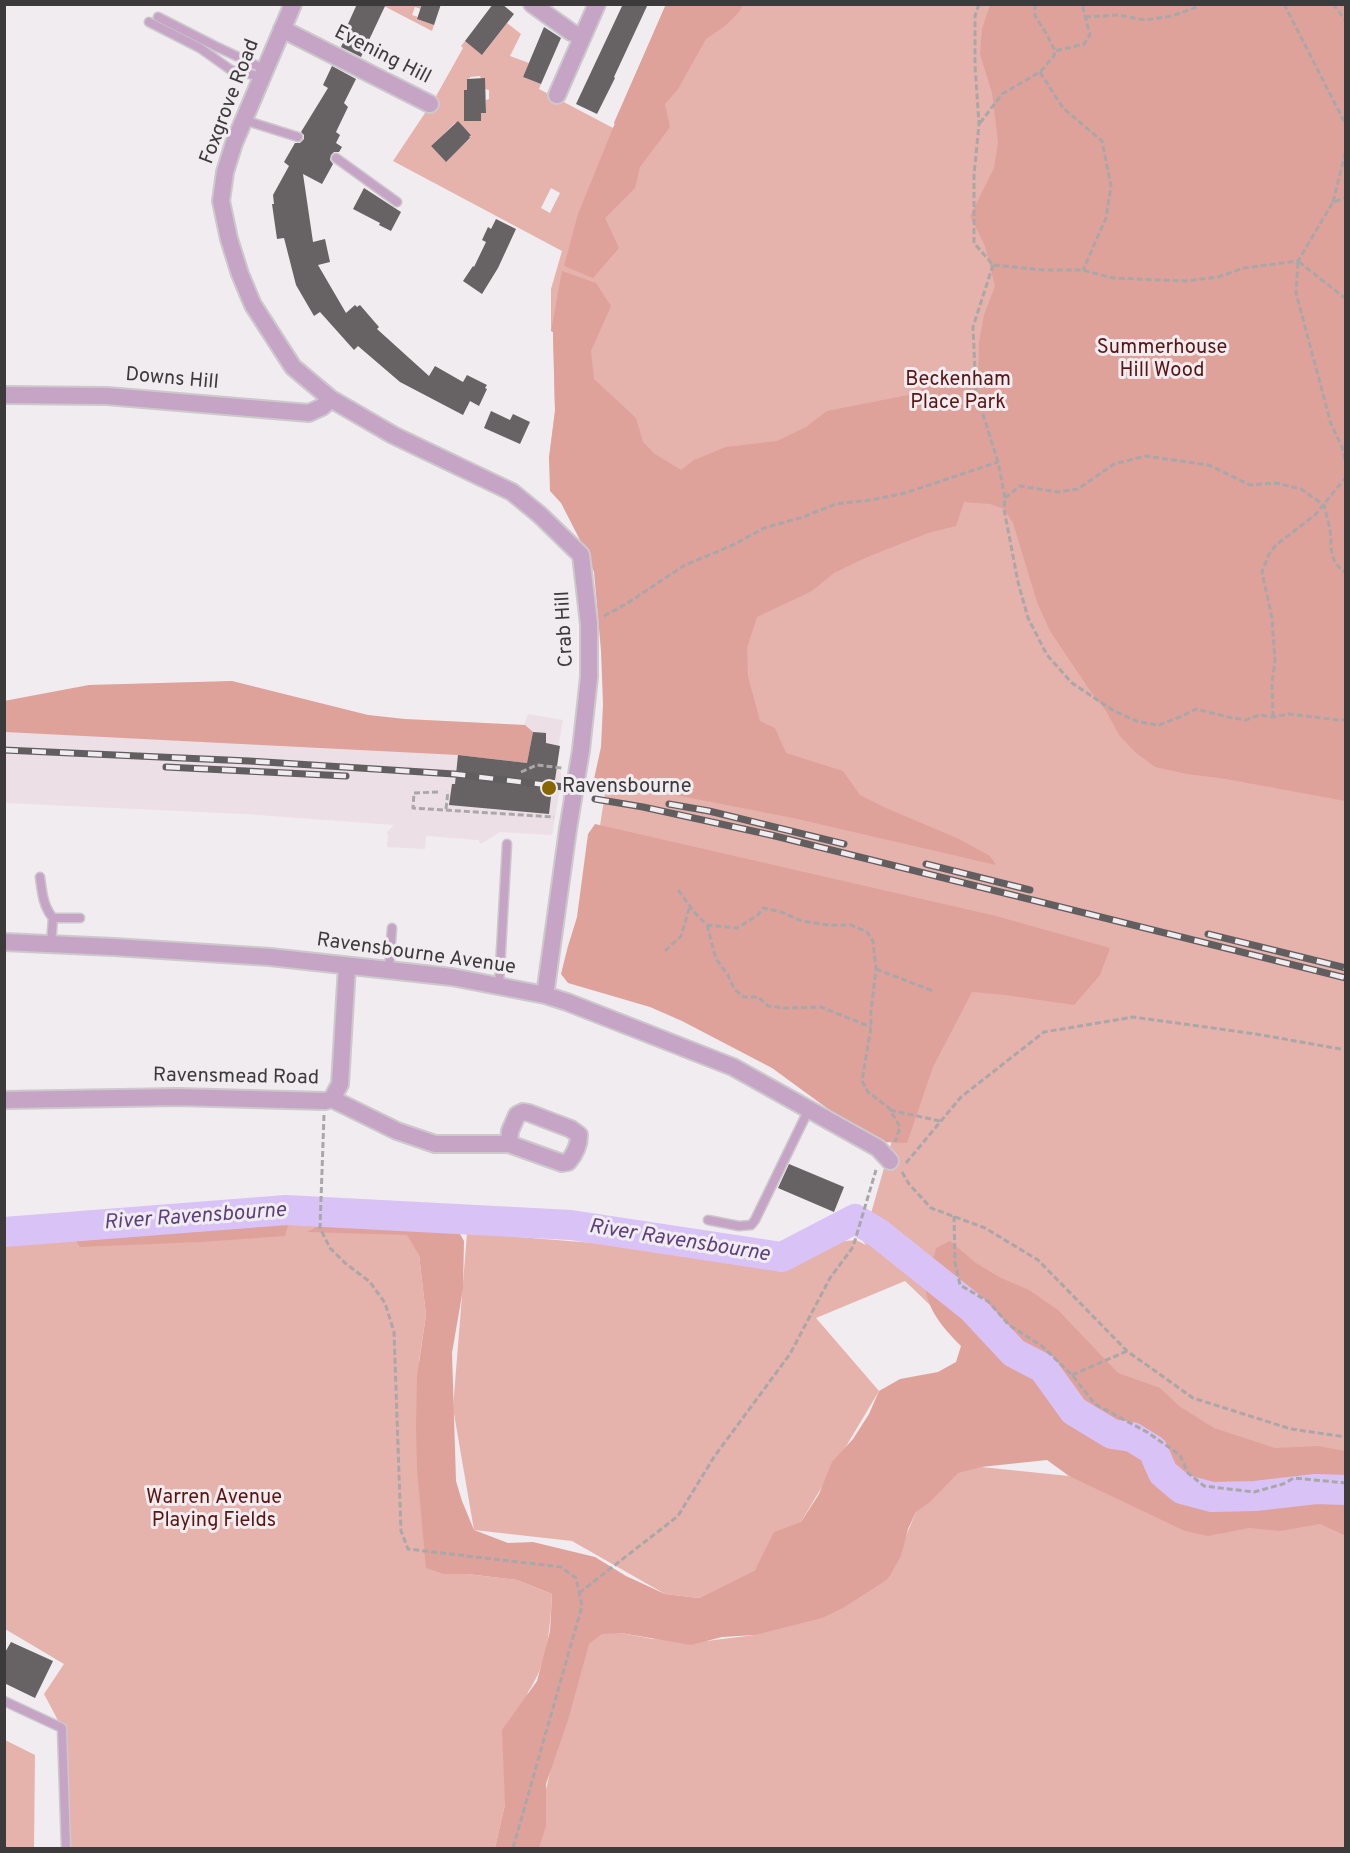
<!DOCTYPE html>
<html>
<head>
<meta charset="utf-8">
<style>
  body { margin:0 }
  #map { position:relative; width:1350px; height:1853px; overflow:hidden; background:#f1ecef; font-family:Overpass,sans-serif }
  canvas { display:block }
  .frame { position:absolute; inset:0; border:6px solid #3c3a3b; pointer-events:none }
</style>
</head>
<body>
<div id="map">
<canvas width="1350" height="1853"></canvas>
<div class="frame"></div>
</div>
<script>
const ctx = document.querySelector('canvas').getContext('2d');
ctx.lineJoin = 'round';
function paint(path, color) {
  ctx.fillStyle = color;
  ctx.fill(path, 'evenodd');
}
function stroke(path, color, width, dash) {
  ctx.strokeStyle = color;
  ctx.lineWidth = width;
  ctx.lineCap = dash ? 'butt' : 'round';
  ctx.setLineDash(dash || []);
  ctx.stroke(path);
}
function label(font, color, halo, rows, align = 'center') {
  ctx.font = font + ' Overpass,sans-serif';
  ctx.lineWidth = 6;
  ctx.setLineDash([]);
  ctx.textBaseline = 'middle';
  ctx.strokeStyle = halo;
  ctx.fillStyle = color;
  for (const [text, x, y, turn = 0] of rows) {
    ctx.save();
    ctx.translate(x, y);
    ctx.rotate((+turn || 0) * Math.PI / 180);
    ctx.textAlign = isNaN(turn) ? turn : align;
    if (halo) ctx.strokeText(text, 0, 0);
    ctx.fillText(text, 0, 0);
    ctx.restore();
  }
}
const built = new Path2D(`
  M232,681l136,34 37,4 119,6 4,-11 35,6 -8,46 6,7v9l-9,53 -52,-3 -19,12 -3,-4 -52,-4 -1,13 -38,-2 1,-13 -2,-1 8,-8 -149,-11 -240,-11 -1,-102 85,-16z`);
const green = new Path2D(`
  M382,5h40l-1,4 -6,-2 -3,8 6,2 -1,2 17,6 -2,6z
  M666,5h679l1,1516 -25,3 24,12v312h-812l48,-215h40l32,6 53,2 49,-6 133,-56 28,-67 29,-44 36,-1 88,9 94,38 -155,-134 -103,-99 -89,37 63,73 -78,131 -46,48 -56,28 -34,-4 -93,-53 -98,-11 -21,-122 14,-175 165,13 81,1 -2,7 145,-14 10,5 -3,-4 34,-118 -298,-291 17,-109 5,-86 -72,-179 6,-47 -2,-79 -2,-1v-42l11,-38 -169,-90 42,-63 28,-50 -2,-2 4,-5 18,13 24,-31 14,11 -11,22 19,7 -6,14 18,7 -2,5 74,39 2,-4 -1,-1zM480,76l5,13 4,1v9l-3,1v12l-5,1v8l-11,-1 -3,-41 3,-1v-1zM455,123l8,4 8,7 -2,3 1,2 -25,22 -14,-15zM551,188l9,5 -10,20 -9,-5z
  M299,1211l115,11 5,33 7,60 -7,46 48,213 50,6 35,14c-2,33 -4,70 -24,98l-23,100v12l-10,44h-429l-4,-120 -18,-34 20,-30 -59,-35v-397z
  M5,1740l30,15 -1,93h-29z`);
const forest = new Path2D(`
  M666,4l77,1 -4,7 -14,14 -19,13 -28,50 -13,15 5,23 -30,40 -5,21 -30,30 14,30 -26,30 -29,-12 14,-52 35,-86 2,-4 -1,-1z
  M990,5h355v796l-119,-22 -39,-5 -32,-7 -20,-15 -16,-17 -13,-24 -17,-22 -39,-58 -13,-29 -24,-79 -9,-14 -14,-5 -26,-2 -8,24 -28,7 -63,25 -31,15 -22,18 -55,26 -10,31 1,28 12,45 15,7 11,25 57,18 17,24 26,13 73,31 31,17 6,9 -203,-47 -199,-39 7,-32 2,-43 -2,-53 -7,-79 -13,-30 -20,-39 -11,-12 -1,-33 6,-47 -2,-79 -2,-1 11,-60 34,12 15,23 -20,45 3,28 42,39 7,24 12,12 26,16 13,-10 32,-13 51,-6 29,-14 21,-16 86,-17 22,-14 43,-2 1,-36 5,-27 11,-29 -10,-40 -15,-30 24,-48 4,-26 -6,-49 -12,-39 2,-25z
  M232,681l136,34 37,4 120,6 8,7 -6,31 -69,-8 -453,-23 -1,-31 85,-16z
  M595,824l401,92 114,32 -10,27 -26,30 -69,-10 -33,-3 -39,75 -26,76 -26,-1 -46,-28 -63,-46 -90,-47 -32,-14 -82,-24 -7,-9 7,-28 9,-29 11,-83z
  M330,1220l125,5 9,16 -1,48 -11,64 4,128 6,20 12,29 34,13 25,-1 62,15 31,19 39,18 34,4 56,-28 19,-38 27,-10 18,-28 13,-32 21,-23 16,-25 10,-23 21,-12 38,-7 18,-10 5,-16c-20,-20 -38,-41 -36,-71 1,-9 10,-17 11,-27l14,-7 26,22 23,14 30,13 29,20 60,63 42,15 19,18 35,22 61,20 43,-2 27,5v85l-25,-12 -40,7 -31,-3 -41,8 -23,-5 -116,-55 -22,-16 -66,7 -23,6 -27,28 -15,11 -8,17 -7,27 -13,23 -45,29 -21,10 -67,17 -33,2 -31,8 -70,-12 -19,1 -13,10 -21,76 -22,64v42l-7,22h-44l10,-44 -3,-74 35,-49 13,-50 2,-37 -35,-14 -50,-6h-23l-18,-6 -9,-99 -1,-42 1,-51 9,-61 -7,-60 -12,-20 -100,-3z
  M289,1222l-4,14 -84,6 -121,5 -7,-11 110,-10z`);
const river = new Path2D(`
  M4,1232l282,-22 285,15 211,32 73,-38 23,14 94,75 42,45 29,15 31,43 38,23 20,3 21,13 10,23 19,16 30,8 43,-1 61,-7 30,1`);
const building = new Path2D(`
  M357,4h29l-25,53 -20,-10 5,-11 -3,-1z
  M422,4h19l-7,21 -17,-6z
  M493,4h9l12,10 -32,41 -17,-14z
  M623,4h25l-34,73 1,1 -18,36 -21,-10z
  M544,27l17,11 -20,46 -18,-7z
  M332,66l24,13 -12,24 4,4 -12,25 4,3 -4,8 6,4 -3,5h-5l-3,3 -1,5 3,4 -11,20 -19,-10 10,68 12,-3 5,23 -12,3 28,48 9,-8 2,2 3,-2 19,22 -2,2 52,47 6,-10 28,16 4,-7 20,10 -2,3 2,1 -8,17 -9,-5 -7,14 -63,-33 -42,-36 -4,4 -34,-38 -6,4 -18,-31 -12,-47 -7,1 -5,-35h2l-1,-9 16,-29 -5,-4 11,-19h5l4,-4v-4l-3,-3 27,-44 -5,-3z
  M485,78l1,35h-5v8h-17v-31h3v-11z
  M458,121l13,14 -2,2 1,1 -24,24 -15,-16z
  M364,188l37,24 -10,19 -12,-6 1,-2 -27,-14z
  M496,219l20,10 -18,39 -16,26 -19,-13 10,-15 1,1 12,-25 -4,-2 6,-13 3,2z
  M491,411l19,9 3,-6 17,8 -10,22 -36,-16z
  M533,732l13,1v10l14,3 -5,34h-2l-4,34 -100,-9 3,-21h3l3,-29 69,8z
  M789,1164l55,23 -10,25 -56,-24z
  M11,1642l42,19 -18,37 -31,-15v-29z`);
const path = new Path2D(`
  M979,4l-4,12v50l4,58 -5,51v68l19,22 51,5h38l31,8 73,3 32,-4 26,-9 54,-7 35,-59 13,-4
  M1035,4v12l11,17 9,18
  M1284,4l62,121
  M1333,4l13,17
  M1085,17l33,-2 27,5 27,-4 25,-9 1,-3
  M1040,72l23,36 39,33 9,45 -5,32 -23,52
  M980,123l22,-29 38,-22 14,-16 1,-5 29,-7 6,-9 -8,-31
  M1333,202l13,-52
  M993,265l-20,62 3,65 22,70 7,36 -1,11 14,73 10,36 19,37 25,28 42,28 25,11 20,3 21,-8 16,-8 32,8 18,3 13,-5 14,2 16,-3 50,6h7
  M1346,299l-48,-38 -2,32 35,131 11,23 4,17
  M1005,498l15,-12 38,6 20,-3 36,-25 31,-8 64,9 41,20 26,-2 25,6 23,16c2,8 4,16 6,24 2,19 -2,32 16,44
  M604,616l22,-12 59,-39 48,-20 31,-17 39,-11 33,-13 35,-4 34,-7 93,-31
  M1273,717l-1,-34 3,-22 -3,-43 -10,-46 7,-18 7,-9 39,-30 31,-38
  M521,772l16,-7 25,3
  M438,792l-24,1 -1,15 141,9
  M446,809l2,-18
  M678,890l17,23 12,12 30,3 21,-13 5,-7 18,4 21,9 26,4h23l16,7 6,9 3,28 -5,42v16l-9,54 6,11 21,16 11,19 -5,15
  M707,925l9,34 12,16 6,14 10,8h14l10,9 17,2 36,-1 50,20
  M665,951l16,-15 9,-30
  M876,969l57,22
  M890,1110l50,11
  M324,1115l-4,113 10,20 15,15 25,19 15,21 9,29 7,199 7,18 153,18 15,11 6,28 -69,242
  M906,1163l55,-66 83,-65 89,-15 123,17 90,16
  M902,1172l7,12 22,24 54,20 53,32 89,91 66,47 98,31 55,8
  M954,1216l1,46 5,23 29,17 20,23 33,21 30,29 23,29 52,28 33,23 8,18 16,13 50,6 29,-8 11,-6 52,5
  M1072,1375l55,-24
  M579,1593l99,-77 36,-59 76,-103 40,-76 23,-31 23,-77`);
const lane = new Path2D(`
  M158,17l57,29 51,24
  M149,22l51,26 31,22 31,7
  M244,120l54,17
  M336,158l61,44
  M40,877c2,15 3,29 13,41l-2,26
  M53,918h27
  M389,970l3,-42
  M499,986l8,-142
  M708,1220l31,6 12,-1 4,-5 54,-111
  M4,1701l58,27 4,120`);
const street = new Path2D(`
  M293,4l-59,139 -9,29 -4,29 8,38 11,35 13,31 40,62 38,32 62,36 119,57 28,23 41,40 8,69v53l-8,73
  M532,4l39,28 11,5
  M282,29l148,75
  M557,95l40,-91
  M4,395l103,1 202,17 13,-6 9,-8
  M4,942l110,5 156,10 182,20 93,18 22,7 166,65 145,81 12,13
  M545,995l23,-166
  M332,1099l65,32 38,13h74l53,19 6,-1c7,-8 11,-16 11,-27l-8,-6 -42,-16 -6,-1 -6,3 -7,16 -1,13
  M4,1100l174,-3 147,4 7,-2 8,-15 7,-118`);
const rail = new Path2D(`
  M4,750l245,11 205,13 127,15
  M166,767l180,9
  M595,799l48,8 128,28 575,143
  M669,804l40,7 135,33
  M926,864l104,26
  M1208,934l138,34`);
const streetBridge = new Path2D(`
  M568,829l13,-79`);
const markers = [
  [549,788,8,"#866701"]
];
const streetNames = [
  ["Evening Hill",382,56,27],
  ["Foxgrove Road",231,102,-69],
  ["Downs Hill",172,380,5],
  ["Crab Hill",566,629,-93],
  ["Ravensbourne Avenue",416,955,8],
  ["Ravensmead Road",236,1078,1]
];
const parkNames = [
  ["Summerhouse",1162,349],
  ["Hill Wood",1162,372],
  ["Beckenham",958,381],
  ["Place Park",958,404],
  ["Warren Avenue",214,1499],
  ["Playing Fields",214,1522]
];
const poiNames = [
  ["Ravensbourne",562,788]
];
const waterNames = [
  ["River Ravensbourne",195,1218,-4],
  ["River Ravensbourne",679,1242,9]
];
paint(built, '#ecdfe6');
paint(green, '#e6b2ac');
paint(forest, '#dfa29b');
stroke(river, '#d9c3f6', 30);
paint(building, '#676263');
stroke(lane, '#cdc8cb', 11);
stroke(street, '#cdc8cb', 20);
stroke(path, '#aaa7a9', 3, [6, 3]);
stroke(lane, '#c5a4c6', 8);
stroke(street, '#c5a4c6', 16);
stroke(rail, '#615e60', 7);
stroke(rail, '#f1ecef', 4.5, [14]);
stroke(streetBridge, '#cdc8cb', 20, []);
stroke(streetBridge, '#c5a4c6', 16);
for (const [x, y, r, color] of markers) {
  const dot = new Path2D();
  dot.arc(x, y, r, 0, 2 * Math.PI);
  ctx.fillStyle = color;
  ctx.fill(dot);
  stroke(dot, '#f1ecef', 2);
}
label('20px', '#3c3a3b', '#f1ecef', streetNames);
label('20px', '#5c1413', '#f1ecef', parkNames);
label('20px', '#3c3a3b', '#f1ecef', poiNames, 'left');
label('italic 21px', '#5d3f7e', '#f1ecef', waterNames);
</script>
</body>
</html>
